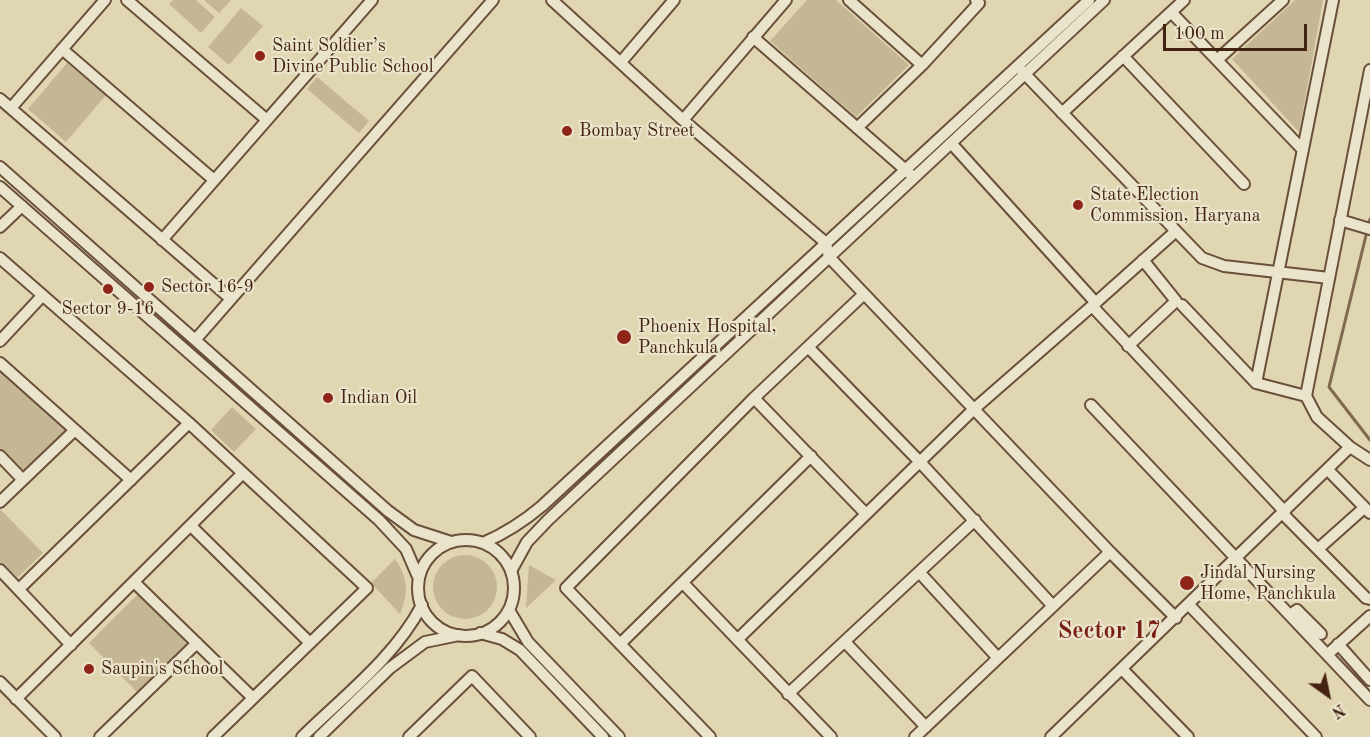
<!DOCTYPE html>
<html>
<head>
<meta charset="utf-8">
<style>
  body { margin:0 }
  #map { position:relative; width:1370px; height:737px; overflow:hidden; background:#e0d6b1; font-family:"Old Standard TT",serif }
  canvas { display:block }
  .north { position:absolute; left:1298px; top:665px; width:60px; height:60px; -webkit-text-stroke:4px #ebe4cc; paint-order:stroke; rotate:147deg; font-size:16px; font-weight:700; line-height:24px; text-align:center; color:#432212 }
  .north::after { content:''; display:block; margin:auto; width:21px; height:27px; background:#432212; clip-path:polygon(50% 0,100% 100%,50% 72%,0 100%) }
  .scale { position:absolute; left:1163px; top:24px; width:144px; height:27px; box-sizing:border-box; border:3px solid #432212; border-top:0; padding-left:8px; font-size:18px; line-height:21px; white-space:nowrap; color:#432212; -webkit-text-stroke:4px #ebe4cc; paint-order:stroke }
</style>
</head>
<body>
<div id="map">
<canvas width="1370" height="737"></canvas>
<div class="north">N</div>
<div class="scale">100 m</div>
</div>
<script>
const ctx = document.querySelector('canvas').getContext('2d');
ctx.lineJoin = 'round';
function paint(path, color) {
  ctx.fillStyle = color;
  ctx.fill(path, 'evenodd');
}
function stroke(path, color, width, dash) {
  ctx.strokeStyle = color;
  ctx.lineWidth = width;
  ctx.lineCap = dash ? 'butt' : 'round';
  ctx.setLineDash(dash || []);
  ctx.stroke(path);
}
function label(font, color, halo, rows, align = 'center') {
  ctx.font = font + ' "Old Standard TT",serif';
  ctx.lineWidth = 4.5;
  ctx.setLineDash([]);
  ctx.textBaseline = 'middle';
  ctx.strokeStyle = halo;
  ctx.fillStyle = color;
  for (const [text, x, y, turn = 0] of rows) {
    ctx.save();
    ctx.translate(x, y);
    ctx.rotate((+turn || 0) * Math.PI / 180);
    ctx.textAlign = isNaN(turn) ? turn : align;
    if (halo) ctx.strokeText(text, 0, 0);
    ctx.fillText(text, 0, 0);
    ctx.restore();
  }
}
const green = new Path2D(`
  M173,0h23l19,17 -14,16 -32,-29z
  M204,0h27l-12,13z
  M807,0h29l73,65 -53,52 -86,-76z
  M1295,0h28l-24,132 -67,-73z
  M241,8l22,18 -34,39 -21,-18z
  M67,63l39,32 -40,47 -38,-33z
  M317,77l52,44 -10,12 -52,-44z
  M0,368l66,62 -44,44 -22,-23z
  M232,407l24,22 -22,23 -23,-22z
  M0,509l43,44 -27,26 -16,-17z
  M433 587a32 32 0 1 1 64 0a32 32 0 1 1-64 0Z
  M395,559c13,19 14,34 5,55l-29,-31z
  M529,565l27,15 -30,28z
  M138,594l51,52 -49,49 -51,-52z`);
const stream = new Path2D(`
  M1370,219l-41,168 41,53`);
const minor = new Path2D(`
  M127,0l140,120
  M552,0l131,120 143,123 3,14 281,295 66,66
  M849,0l73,65
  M1171,12l132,138
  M753,37l156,136
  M62,49l152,131
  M1123,56l121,128
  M1217,60l66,-60
  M621,62l53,-62
  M1370,70l-64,326 11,21 33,30 20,13
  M1022,71l180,187 22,8 105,12
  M0,99l231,200
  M11,108l94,-108
  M1062,113l122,-113
  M683,120l103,-120
  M857,128l65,-63 57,-62 -3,-3
  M951,143l145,160
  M0,167l388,344 26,19 37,12
  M0,187l379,333 27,29 13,30
  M1340,220l30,9
  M0,227l22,-21
  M1176,231l-84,75 193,206
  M162,240l210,-240
  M0,258l189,165 178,165 -154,149
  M1182,305l74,78
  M196,339l297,-339
  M0,341l42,-45
  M1128,346l48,-45 -33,-41
  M809,348l110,113 134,145
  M0,363l131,117
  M1306,396l-50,-13 77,-383
  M754,398l112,116
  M1091,405l279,295
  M0,456l23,24
  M1328,470l42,43
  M0,502l75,-72
  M1283,514l83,84 4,1
  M191,526l118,116
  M418 588a48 48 0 1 1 96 0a48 48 0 1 1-96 0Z
  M483,543c23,-10 40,-21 59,-37l547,-506
  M1318,549l46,-41
  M0,570l71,75
  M511,571l16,-29 21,-22 556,-520
  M919,572l79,86
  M134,582l119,116
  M683,583l148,154
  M19,589l170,-166
  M1189,605l127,132
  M509,610l19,32 91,95
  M1290,615l7,-5 24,24
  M480,633l22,6 18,11 83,87
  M738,639l236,-230 118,-103
  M845,642l81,85
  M620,644l191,-188
  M1338,644l32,36
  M1328,654l42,-38
  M1122,669l66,68
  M0,682l55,55
  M788,694l187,-174
  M16,699l227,-226
  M100,737l97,-94
  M302,737c42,-41 93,-80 120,-132
  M319,737l71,-69 35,-26 34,-7
  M409,737l63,-61 58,61
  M710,737l-144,-149 188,-190 110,-104
  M915,737l195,-185
  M1051,737l299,-290`);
const markers = [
  [260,56,6,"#8f2418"],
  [567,131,6,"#8f2418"],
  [1078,205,6,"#8f2418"],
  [149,287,6,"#8f2418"],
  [108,289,6,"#8f2418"],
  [624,337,8,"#8f2418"],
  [328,398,6,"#8f2418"],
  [1187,583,8,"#8f2418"],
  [89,669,6,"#8f2418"]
];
const poiNames = [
  ["Saint Soldier’s",272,46],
  ["Divine Public School",272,67],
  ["Bombay Street",579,131],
  ["State Election",1090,195],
  ["Commission, Haryana",1090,216],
  ["Sector 16-9",161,287],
  ["Sector 9-16",108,309,"center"],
  ["Phoenix Hospital,",638,327],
  ["Panchkula",638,348],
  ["Indian Oil",340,398],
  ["Jindal Nursing",1200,573],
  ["Home, Panchkula",1200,594],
  ["Saupin's School",101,669]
];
const districtNames = [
  ["Sector 17",1109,632]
];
paint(green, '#c5b796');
stroke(stream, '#816951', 3);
stroke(minor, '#6a4f3a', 14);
stroke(minor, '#ebe4cc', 10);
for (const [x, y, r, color] of markers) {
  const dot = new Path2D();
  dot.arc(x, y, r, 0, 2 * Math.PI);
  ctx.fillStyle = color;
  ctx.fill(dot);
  stroke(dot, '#ebe4cc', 2);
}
label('18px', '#432212', '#ebe4cc', poiNames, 'left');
label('bold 24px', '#7a1f14', '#ebe4cc', districtNames);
</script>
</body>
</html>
